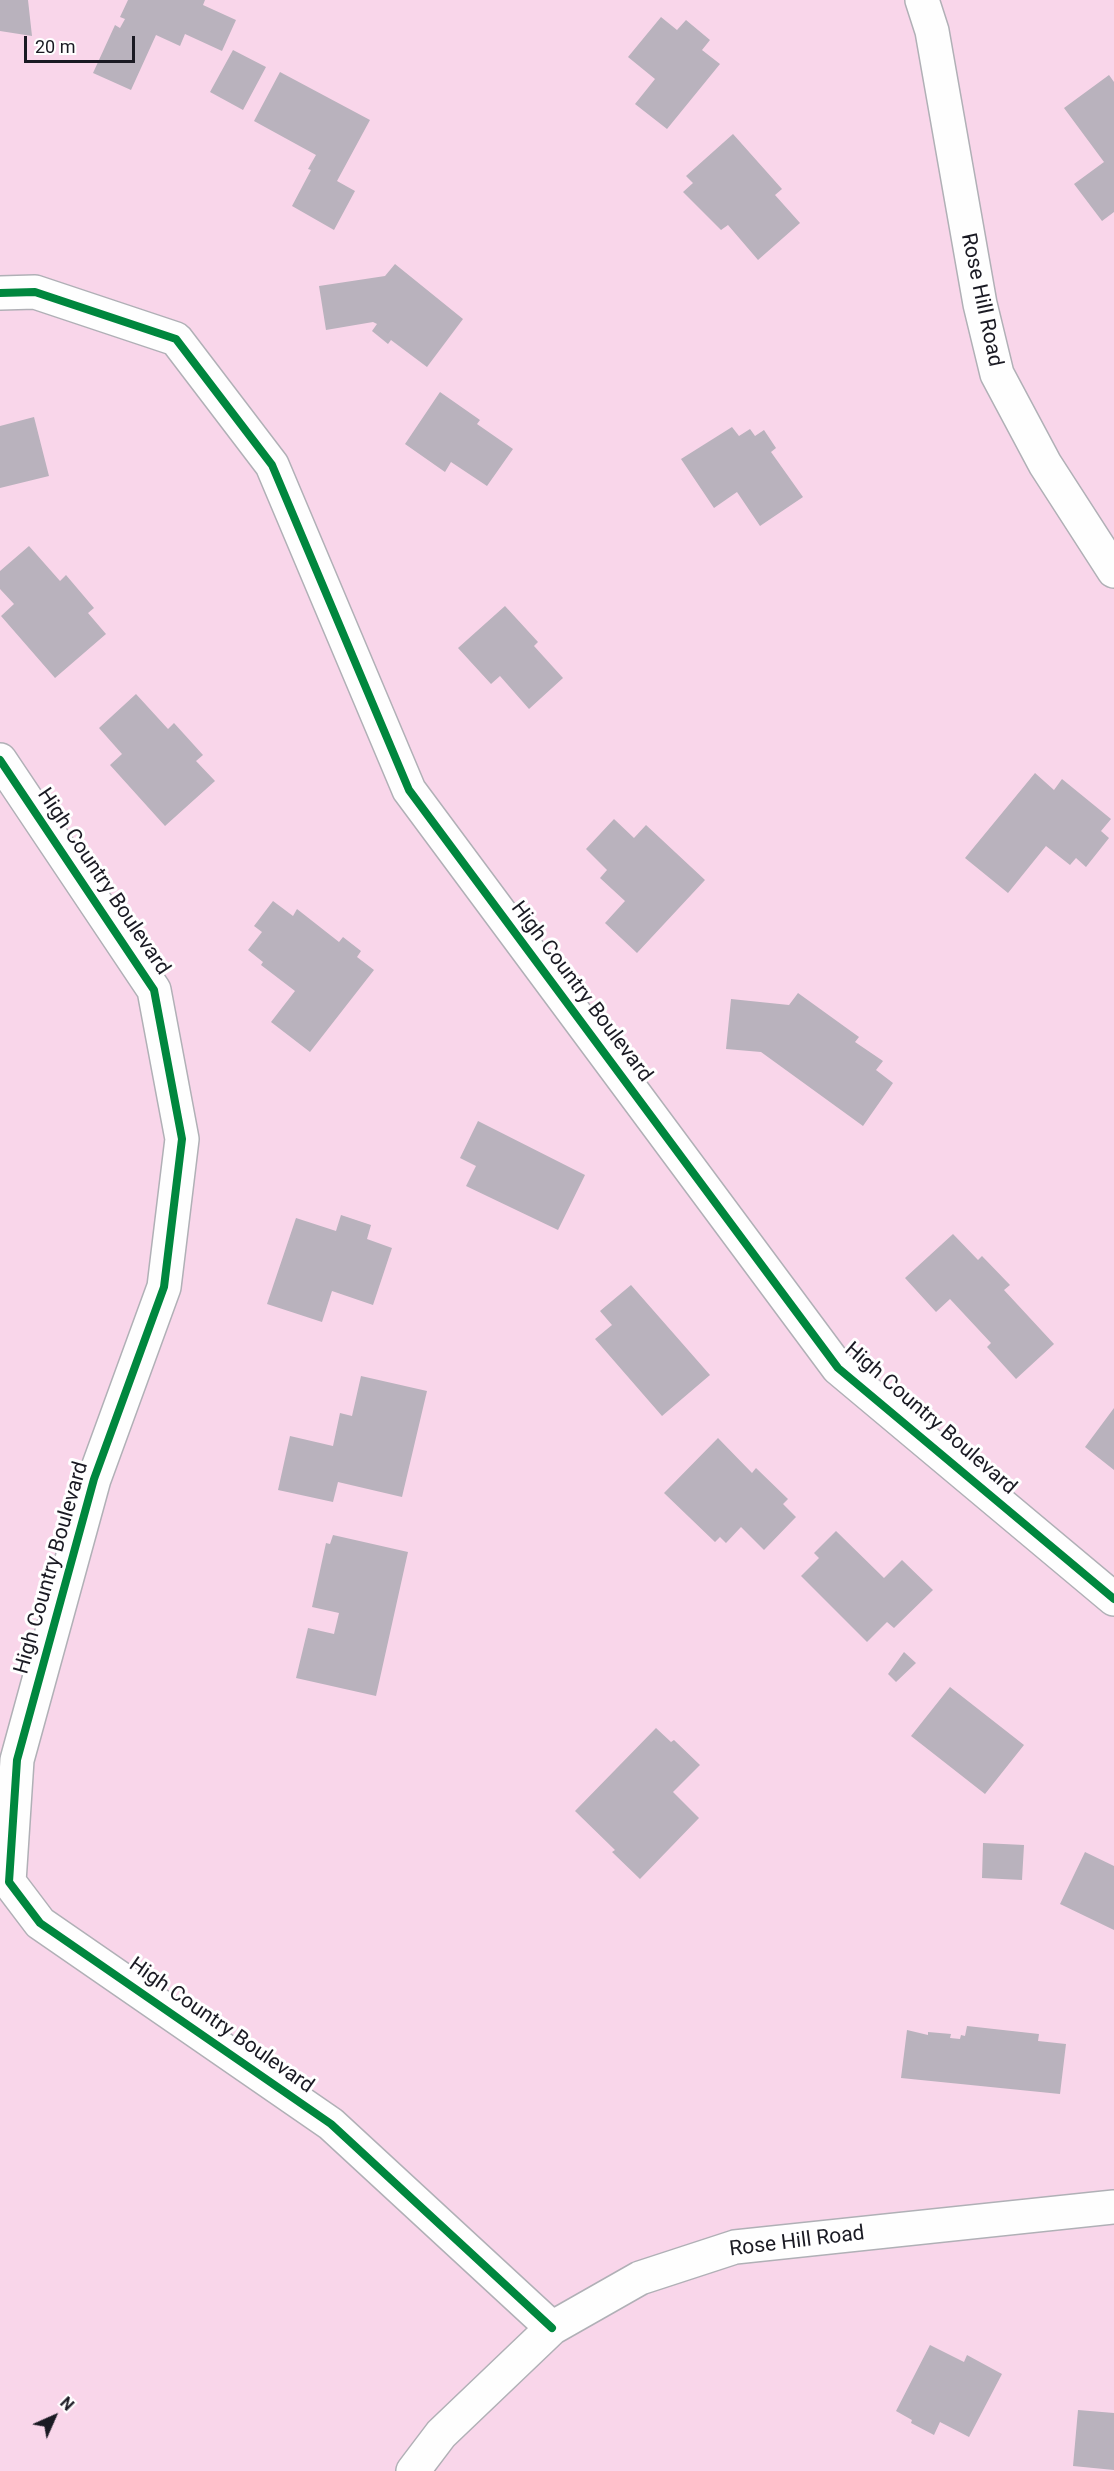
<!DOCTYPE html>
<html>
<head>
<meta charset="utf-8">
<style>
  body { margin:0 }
  #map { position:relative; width:1114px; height:2471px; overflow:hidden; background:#f8f8fb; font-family:Roboto,sans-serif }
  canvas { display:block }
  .north { position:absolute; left:24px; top:2387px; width:60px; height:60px; -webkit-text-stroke:4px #fff; paint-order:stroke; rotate:45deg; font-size:16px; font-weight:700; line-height:24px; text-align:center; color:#1a1a23 }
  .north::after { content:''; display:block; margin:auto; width:21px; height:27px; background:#1a1a23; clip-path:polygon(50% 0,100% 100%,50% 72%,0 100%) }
  .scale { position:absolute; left:24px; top:36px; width:111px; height:27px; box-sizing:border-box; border:3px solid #1a1a23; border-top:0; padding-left:8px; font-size:18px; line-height:21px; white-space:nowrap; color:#1a1a23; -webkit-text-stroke:4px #fff; paint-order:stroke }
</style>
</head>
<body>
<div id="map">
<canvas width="1114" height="2471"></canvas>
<div class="north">N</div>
<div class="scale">20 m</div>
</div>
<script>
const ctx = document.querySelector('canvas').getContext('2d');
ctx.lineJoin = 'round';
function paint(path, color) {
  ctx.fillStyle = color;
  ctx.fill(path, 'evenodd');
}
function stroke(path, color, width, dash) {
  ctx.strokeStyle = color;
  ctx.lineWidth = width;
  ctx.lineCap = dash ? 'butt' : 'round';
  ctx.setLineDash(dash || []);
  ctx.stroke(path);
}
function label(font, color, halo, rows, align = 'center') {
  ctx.font = font + ' Roboto,sans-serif';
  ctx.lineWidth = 6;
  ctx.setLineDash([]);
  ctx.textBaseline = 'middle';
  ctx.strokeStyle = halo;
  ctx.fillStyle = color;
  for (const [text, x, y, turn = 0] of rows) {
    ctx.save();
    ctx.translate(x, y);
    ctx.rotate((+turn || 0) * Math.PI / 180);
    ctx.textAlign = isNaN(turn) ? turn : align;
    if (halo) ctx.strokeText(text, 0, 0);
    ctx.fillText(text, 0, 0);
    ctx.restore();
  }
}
const green = new Path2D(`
  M0,0h1114v2471h-1114z`);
const building = new Path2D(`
  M0,0h28l4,36 -32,-5z
  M128,0h77l-2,5 33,15 -14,31 -37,-17 -5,12 -24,-11 -25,55 -38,-17 22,-48 5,3 5,-9 -5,-2z
  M661,17l16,13 9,-10 24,20 -8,10 18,14 -53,65 -32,-25 20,-25 -27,-22z
  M233,50l33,17 -23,43 -33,-18z
  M280,72l90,48 -33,61 18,10 -21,39 -42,-24 19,-36 -3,-1 8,-14 -62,-34z
  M1109,75l5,7v130l-12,9 -28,-37 30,-22 -40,-54z
  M733,134l49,55 -7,6 25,28 -42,37 -30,-35 -7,5 -38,-38 10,-9 -7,-7z
  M395,264l68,55 -36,48 -36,-27 -3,4 -16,-13 5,-7 -4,-2 -47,8 -7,-44 66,-10z
  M440,392l40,28 -3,4 36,25 -26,37 -36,-24 -6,10 -40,-28z
  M34,417l15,59 -49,12v-62z
  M732,427l7,9 11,-7 5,7 9,-6 12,18 -5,4 32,45 -43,29 -23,-34 -23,16 -33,-49z
  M29,546l31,35 6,-6 28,33 -6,5 18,21 -51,44 -54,-62 13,-12 -14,-15v-18z
  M505,606l33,36 -4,4 29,32 -34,31 -29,-33 -9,8 -33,-36z
  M136,694l32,35 6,-6 29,32 -7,6 19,20 -50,45 -55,-61 12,-11 -23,-26z
  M1035,773l19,17 8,-11 49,40 -10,12 8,7 -23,29 -10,-9 -6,7 -24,-19 -38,47 -43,-35z
  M614,819l20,19 12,-13 59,55 -68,73 -32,-30 20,-22 -25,-23 7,-8 -21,-21z
  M273,901l20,15 4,-7 42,33 4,-5 18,14 -4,6 17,13 -64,82 -39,-30 24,-31 -34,-26 2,-3 -15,-12 14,-18 -8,-6z
  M798,993l61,44 -4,5 28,19 -7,9 17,13 -30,43 -102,-74 -35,-3 5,-50 58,6z
  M478,1121l107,54 -27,55 -92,-44 10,-20 -16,-8z
  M341,1215l30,10 -4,14 25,9 -19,57 -41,-14 -10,31 -55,-18 29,-86 40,13z
  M953,1234l25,26 4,-4 28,29 -6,5 50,54 -38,35 -29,-32 4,-4 -41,-44 -14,13 -31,-34z
  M631,1285l79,90 -48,41 -67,-77 17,-14 -12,-14z
  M361,1376l66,15 -25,106 -64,-15 -5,20 -55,-12 12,-54 43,10 7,-33 12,3z
  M1114,1408v62l-29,-23z
  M718,1438l34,35 4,-5 32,31 -5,5 13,13 -32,33 -23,-23 -15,16 -6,-6 -5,5 -51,-49z
  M836,1531l48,47 18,-18 31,30 -39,38 -7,-6 -20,20 -66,-66 18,-18 -5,-5z
  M333,1535l75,17 -32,144 -80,-18 12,-50 26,6 5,-21 -27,-6 14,-64 4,1z
  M904,1652l12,11 -20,19 -8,-8z
  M950,1687l74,58 -39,49 -74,-58z
  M656,1728l15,14 3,-2 26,25 -27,27 26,26 -59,61 -28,-27 3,-2 -40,-39z
  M983,1843l41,2 -2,35 -40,-2z
  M1085,1852l29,14v64l-54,-26z
  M967,2026l72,8 -1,7 28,3 -6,50 -159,-16 6,-48 21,5v-3l23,2 -1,4 10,1 1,-4 4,1z
  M930,2345l34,17 3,-7 35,19 -33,63 -29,-15 -6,13 -23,-12 1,-3 -16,-9z
  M1078,2410l36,3v57l-41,-4z`);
const minor = new Path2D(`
  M922,0l10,31 48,273 17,70 48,90 69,107
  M0,293l35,-1 141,47 96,126 137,325 429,578 276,231
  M0,760l154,230 28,149 -18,148 -70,192 -77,281 -8,122 31,41 291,201 221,204
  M413,2471l28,-37 111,-106 88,-50 95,-31 379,-40`);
const cycleway = new Path2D(`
  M0,293l35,-1 141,47 96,126 137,325 429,578 276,231
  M0,760l154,230 28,149 -18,148 -70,192 -77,281 -8,122 31,41 291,201 221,204`);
const streetNames = [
  ["Rose Hill Road",981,300,78],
  ["High Country Boulevard",103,882,56],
  ["High Country Boulevard",581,992,53],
  ["High Country Boulevard",930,1419,41],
  ["High Country Boulevard",52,1568,-74],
  ["High Country Boulevard",221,2026,35],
  ["Rose Hill Road",797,2242,-7]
];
paint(green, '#f9d6ea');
paint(building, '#b9b2bd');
stroke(minor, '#b0b0b6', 36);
stroke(minor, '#fefefe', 33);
stroke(cycleway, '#00873e', 8);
label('21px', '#1a1a23', '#fff', streetNames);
</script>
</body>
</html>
